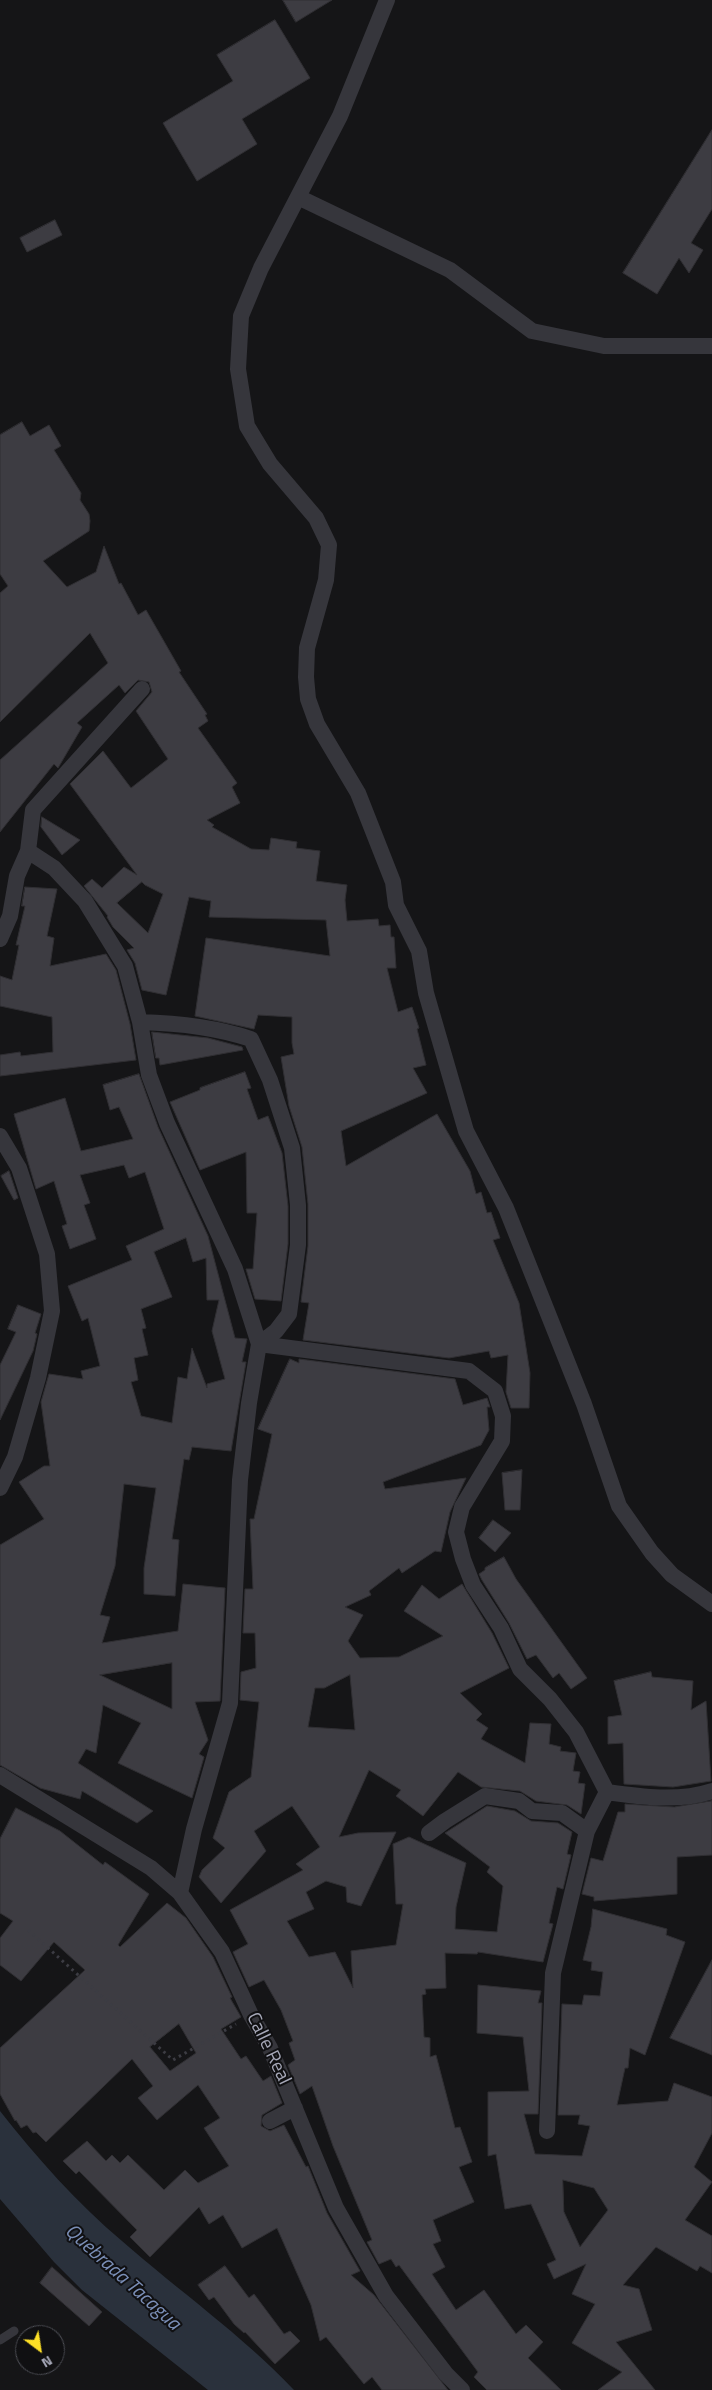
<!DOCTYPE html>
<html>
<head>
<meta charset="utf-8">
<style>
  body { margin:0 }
  #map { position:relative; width:712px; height:2390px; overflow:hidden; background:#151517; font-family:"Titillium Web",sans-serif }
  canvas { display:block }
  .north { position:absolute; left:15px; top:2325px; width:50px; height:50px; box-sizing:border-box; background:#101012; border:1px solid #4c4d54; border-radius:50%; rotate:149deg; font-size:14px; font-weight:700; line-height:20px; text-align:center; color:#a6a8b8 }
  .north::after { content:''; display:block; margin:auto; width:18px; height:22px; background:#fee026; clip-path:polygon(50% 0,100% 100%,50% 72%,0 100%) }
</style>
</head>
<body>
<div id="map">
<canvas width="712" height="2390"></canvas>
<div class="north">N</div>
</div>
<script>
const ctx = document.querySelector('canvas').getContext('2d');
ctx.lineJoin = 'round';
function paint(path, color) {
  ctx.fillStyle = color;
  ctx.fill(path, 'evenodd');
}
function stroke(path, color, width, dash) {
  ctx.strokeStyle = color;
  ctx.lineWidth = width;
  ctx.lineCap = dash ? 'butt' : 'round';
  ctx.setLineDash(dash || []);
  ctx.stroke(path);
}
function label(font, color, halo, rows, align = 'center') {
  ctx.font = font + ' "Titillium Web",sans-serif';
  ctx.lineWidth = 4;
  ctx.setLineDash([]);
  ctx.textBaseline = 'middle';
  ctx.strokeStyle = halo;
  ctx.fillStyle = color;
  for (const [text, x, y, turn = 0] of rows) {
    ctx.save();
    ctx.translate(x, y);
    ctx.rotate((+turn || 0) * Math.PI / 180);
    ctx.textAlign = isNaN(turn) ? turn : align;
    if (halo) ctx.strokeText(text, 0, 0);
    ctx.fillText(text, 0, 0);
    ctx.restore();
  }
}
const water = new Path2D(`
  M0,2111c36,46 78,93 122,130 57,50 120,94 172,149h-86l-126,-100 -28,-28 -54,-63z`);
const building = new Path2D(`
  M283,0h49l-36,22z
  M275,20l35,58 -68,41 15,25 -60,37 -34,-58 70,-42 -16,-26z
  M712,130v79l-21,34 12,7 -14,23 -10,-15 -22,36 -34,-21z
  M55,220l7,15 -35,17 -7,-14z
  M22,422l8,14 19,-11 12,21 -7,4 27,43 -1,7 9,14 1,7 -1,10 -46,30 24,26 29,-15 8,-26 15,38 2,-1 17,32 8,-5 35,61 -2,1 28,42 -2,1 3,6 -10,7 39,55 -5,4 8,16 -33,17 7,5 -2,2 39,22 18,1 2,-12 26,4 -1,6 24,3 -4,30 31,4 -2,15 2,21 31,-2 1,7 11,-1 1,12h3l2,31h-9l11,44 14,-5 7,21 -2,1 9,36 -13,3 14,25 -86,38 5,35 91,-52 33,57 6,23 5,-2 6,21 4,-1 9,26 -7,2 26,63 11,70 -1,35h-18l-5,-16 2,-37 -17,3 -2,-7 -40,7 -146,-18 6,-37 -8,-1 7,-56v-42l-6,-57 -13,-41 -8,-49 13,-3 -2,-11v-26l-34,-2 -4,14 -59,-13 11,-78 124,18 -4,-36 -117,-3 2,-16 -22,-4 -23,98 -24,-5 -7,-27 -8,-13 7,-2 -21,-21 -6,-10 1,-1 -24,-30 8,-7 10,9 22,-21 13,8 -67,-91 33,-33 28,37 37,-29 -32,-48 16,-19 -3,-10 -11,-2 -13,13 -6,-8 -42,38 5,4 -24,41 -4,-4 -54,68v-72l108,-97 -18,-30 -90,89v-129l8,-7 -8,-12v-139zM142,882l3,3 18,9 -15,39 -31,-30z
  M42,817l38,23 -18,15 -21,-28z
  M25,887l32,2 -10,47 7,2 -4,28 56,-12 10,16 14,54 6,36 -136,16v-21l20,-3 1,4 32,-4 -1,-35 -52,-11v-30l12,4 7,-35h-3l9,-39h-3z
  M152,1032l56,6 34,9 1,3 -83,15 -1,-7h-3z
  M245,1072l6,16 -4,1 11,31 10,-4 14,37 6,53v38l-7,57 -26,-2 -9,-30h7l4,-56h-10l-1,-61 -46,18 -30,-68 30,-12v-2z
  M139,1074l19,53 50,109 27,102 12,1 -5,23h4l-15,89 -39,-4 -3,13 -5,-1 -12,80 7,1 -4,56 -31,-2v-26l12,-80 -32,-4 -9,82 -15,49 10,2 -8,26 76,-12 5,-47 42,4 -5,113 -25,1 13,38 -9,14 5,3 -12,41 -74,-35 23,-40 -38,-18 -7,48 -10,-4 -8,14 75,48 -16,12 -55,-32 -2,8 -40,-11 -40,-23v-220l44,-26 -25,-37 25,-16h6l-9,-64 8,-28 34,5 -2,-8 19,-5 -12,-48 -6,3 -14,-35 64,-26 -6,-14 38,-17 -19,-57 -16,6 -5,-13 -44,10 10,28 -6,2 12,34 -26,10 -8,-23 5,-2 -13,-43 -18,8 -22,-75 51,-16 16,53 52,-12 -14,-32 -9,3 -7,-25zM186,1238l7,24 13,-4 1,42h12l-7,31 13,48 -18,5v4l-15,-40 -5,31 -9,-2 -6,46 -31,-7 -10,-34 7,-2 -4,-22 14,-3 -6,-26 4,-1 -5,-19 31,-12 -18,-45zM172,1663v46l-72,-34z
  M9,1171l9,27 -4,2 -13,-24z
  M18,1305l23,9 -6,19 2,1 -4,17 -33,69v-55l16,-33 -8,-3z
  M290,1359l9,4v-4l156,20 8,26 24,-7 3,9h-3l2,23 -8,15 -98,37 2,7 81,-11 -16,34 -9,40 -6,-1 -33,22 -3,-5 -30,23 2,4 -26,12 18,8 -15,26 12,17 39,-1 44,-21 -39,-25 18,-26 17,14 23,-15 30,49 17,35 -49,25 22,21 -6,6 12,8 -7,11 44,24 5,-40 21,1 -2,20 12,3 -1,4 16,2 -3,18 7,1 -2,11 7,1 -4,30 -14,-9 -31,-4 -16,-10 -39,-4 -23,-15 -35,44 -27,-20 5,-6 -32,-20 -30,67 19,-4 38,-1 -35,74 -14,-4 -1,-15 -20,-6 -20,11 8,17 -27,12 22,36 26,-5 18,36 -2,-37 45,-6 7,-41h-7l-3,-60 16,-7 57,26 -10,44 -1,22 42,3 6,-46 -16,-14 3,-5 -45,-34 42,-27 28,5 16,10 27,2 14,9 -5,22 4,1 -8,34 -6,-2 -8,36 4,1 -10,38 -65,-10 -1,2 -32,-1 1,35 -21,1 1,5 -4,1 2,42 6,1v19l6,-2 19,73 5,-1 12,35 -13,5 15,35 -41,18 8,21 -8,3 12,23 -13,7 24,36 28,-20 32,44 10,-9 17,17 -15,16 33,32h-74l-13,-13 4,-5 -79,-107 -3,2 -5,-8 -12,5 -12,-22 5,-2 -39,-94 -21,-60 -12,8 -12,-29 7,-5 -6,-17 4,-2 -12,-31 -17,-30 -15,7 -16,-35 15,-8 -18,-34 73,-40 -7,-6 24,-17 -28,-41 -38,25 12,20 -45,52 -22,-26 3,-7 23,-22 -12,-10 16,-46 22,-15 8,-75 -19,-2 1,-28 15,-4 -1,-35h-12l2,-44h8l-3,-70h4l18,-85 -14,-5zM350,1675l5,55 -47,-3 7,-39h9z
  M522,1470l-2,40h-15l-3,-37z
  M493,1520l18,13 -16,19 -16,-14z
  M504,1557l12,22 71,99 -16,11 -12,-16 -6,5 -17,-23 -9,4 -18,-36 -27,-43 -3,-6 6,-4v-2z
  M651,1672l1,5 41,4 -2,29 15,-9 5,80 -38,6 -49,-3 -1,-41 -15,1v-27l14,-2 -8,-34z
  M712,1801v54l-35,2v37l-83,7v-4l-12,-3 9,-36 12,3 15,-49h7v-8l49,3z
  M16,1808l44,23 43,34 2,-3 44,32 -31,51 2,2 47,-44 19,15 27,39 19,40 -2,1 11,19 -20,12 20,30 5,-3 17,25 8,-5 11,27 -20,12 -1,11 9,5 14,-6 22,42 2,-1 19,47 33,58 -9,4 23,20 74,95h-66l-10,-13 -8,7 -38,-47 -6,4 -9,-36 -34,-77 -35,20 -19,-33 -14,9 -10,-17 -49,50 -20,-20 7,-7 -58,-59 -3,3 -13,-13 24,-20 19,20 6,-6 8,8 8,-8 36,35 21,-20 13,13 31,-17 -25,-38 16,-10 -22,-33 -41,35 -19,-22 15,-12 -21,-27 -86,83 -10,-10 -3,1 -6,-8 -6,3 -5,-8 -1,1 -15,-27v-46l85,-78 -31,-28 -33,39 -21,-16v-27l13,-17 -13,-8v-74zM179,2024l17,29 -26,18 -20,-24z
  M593,1909l74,20 -1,6 19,7 -40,113 -15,-7 -2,20h-3l-8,37 51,-4 6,-18 38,14v36l-18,34 18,15 -27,38 27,16v37l-12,-7 -3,5 -41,-24 -33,38 16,4 13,41 -36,12 39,48h-57l24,-18 -50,-29 23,-39 -23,-10 14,-30 -32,15 -7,-15 9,-4 -25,-56 -26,5 -9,-55 -8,2v-64l41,-1 -6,-54 -46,-4 1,-48 63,6 -3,12h4l-4,111h-14l11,40 47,2 8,-30 -12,-2 2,-9h-22l4,-111 20,1 2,-10 16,1 3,-24 -12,-2 1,-8 -9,-2 8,-33zM563,2180l31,8 14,22 -28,37 -16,-35z
  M712,1960v95l-42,-17z
  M225,2266l24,32 5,-4 30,40 6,-3 10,10 -25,23 -30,-32 -1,1 -10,-9 -20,-27 -5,3 -11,-15z
  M52,2267l50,45 -13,14 -49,-43z`);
const path = new Path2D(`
  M28,1930l145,130 63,-36`);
const service = new Path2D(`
  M0,2340l14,-9`);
const minor = new Path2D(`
  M387,0l-47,116 -79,152 -20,48 -3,53 9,57 23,38 46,54 13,27 -3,35 -19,68 -1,29 2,22 9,25 41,69 35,89 3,23 23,46 7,42 40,138 40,77 78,196 35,102 33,47 20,22 40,29
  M298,197l152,73 82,61 72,15h108
  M28,851l26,17 31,33 40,65 15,56 9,53 18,48 68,146 24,75 210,27 26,20 8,25 -1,25 -40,66 -6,25 7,27 10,26 28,43 19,41 30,30 26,33 31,60c35,5 71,10 105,-1
  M0,939l10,-23 7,-40 11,-25 5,-41 109,-121
  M140,1022c38,1 75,5 111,17l19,41 22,68 6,57v40l-9,69 -13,17 -17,13 -10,59 -9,77 -10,223 -36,126 -14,64
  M0,1136l19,32 28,86 5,57 -14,67 -23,79 -15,31
  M0,1775l151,93 29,25 42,59 29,63 19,33 66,160 50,88 60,78 16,16
  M429,1833l16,-12 40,-25 34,5 13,10 30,2 25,18
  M270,2121l25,-13
  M547,2131l6,-158 34,-142 20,-39`);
const streetNames = [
  ["Calle Real",268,2049,64]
];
const waterNames = [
  ["Quebrada Tacagua",122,2278,42]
];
paint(water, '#2a313c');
paint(building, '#3d3c42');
stroke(building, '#302f33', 1);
stroke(path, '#3c3c43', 3, [2.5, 4]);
stroke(service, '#36363c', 9);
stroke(minor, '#36363c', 16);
label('19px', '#a6a8b8', '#101012', streetNames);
label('italic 20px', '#7a8eb6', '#101012', waterNames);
</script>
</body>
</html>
